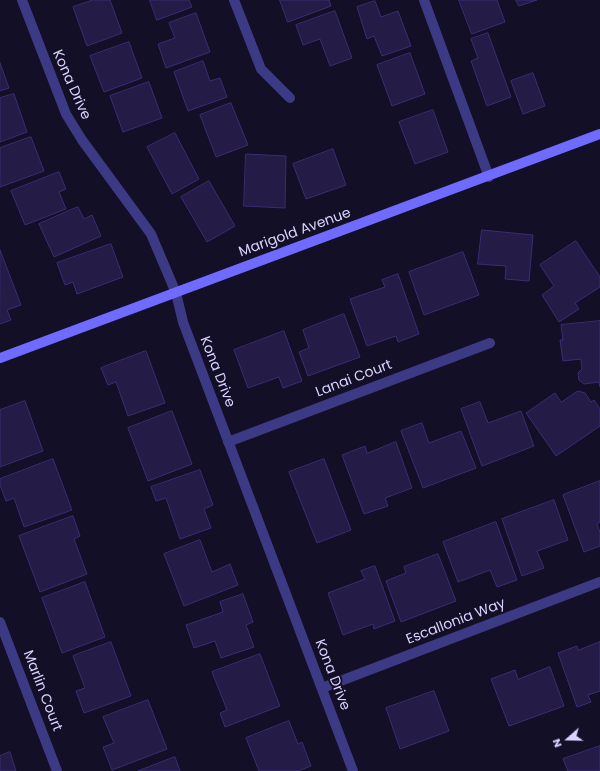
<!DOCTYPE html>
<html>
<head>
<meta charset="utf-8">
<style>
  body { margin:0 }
  #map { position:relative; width:600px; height:771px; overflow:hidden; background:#130f26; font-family:Poppins,sans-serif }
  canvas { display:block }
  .north { position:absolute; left:548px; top:719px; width:40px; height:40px; -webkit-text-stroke:3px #130f26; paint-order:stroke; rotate:250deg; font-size:11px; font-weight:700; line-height:16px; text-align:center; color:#d9d4ff }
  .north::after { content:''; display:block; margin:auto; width:14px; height:18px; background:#d9d4ff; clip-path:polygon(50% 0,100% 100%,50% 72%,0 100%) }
</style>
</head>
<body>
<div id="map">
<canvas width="600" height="771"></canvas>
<div class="north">N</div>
</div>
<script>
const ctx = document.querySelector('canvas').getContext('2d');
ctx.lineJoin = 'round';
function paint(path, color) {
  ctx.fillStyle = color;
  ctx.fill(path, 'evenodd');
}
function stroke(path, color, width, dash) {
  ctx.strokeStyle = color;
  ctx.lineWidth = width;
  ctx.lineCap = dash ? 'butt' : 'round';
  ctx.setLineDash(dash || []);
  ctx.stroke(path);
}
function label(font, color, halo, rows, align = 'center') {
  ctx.font = font + ' Poppins,sans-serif';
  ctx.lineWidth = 4;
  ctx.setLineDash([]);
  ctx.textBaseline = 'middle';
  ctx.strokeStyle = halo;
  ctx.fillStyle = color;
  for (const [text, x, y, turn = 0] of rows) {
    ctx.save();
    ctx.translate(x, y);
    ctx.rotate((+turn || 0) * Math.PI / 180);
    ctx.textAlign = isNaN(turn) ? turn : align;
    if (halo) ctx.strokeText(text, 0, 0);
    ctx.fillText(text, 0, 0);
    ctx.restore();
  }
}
const building = new Path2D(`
  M93,0h17l12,33 -35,13 -14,-39z
  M150,0h39l3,7 -35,13z
  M280,0h49l2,6 -43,16z
  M459,0h38l8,22 -33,12z
  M516,0h21l-18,6z
  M375,1l6,16 17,-6 13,35 -29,10 -8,-20 -7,3 -10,-32z
  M335,11l17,47 -22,8 -10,-27 -17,6 -7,-20z
  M196,13l14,39 -44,16 -8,-24 17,-6 -6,-15z
  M488,33l23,64 -24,9 -16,-45 7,-3 -7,-19z
  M129,42l13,36 -38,14 -14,-36z
  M410,53l15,41 -33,12 -15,-41z
  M203,61l7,20 10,-3 7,19 -39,14 -14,-39z
  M0,63l9,25 -9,3z
  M533,73l12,33 -22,8 -12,-33z
  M149,82l13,36 -39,14 -13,-36z
  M14,94l13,38 -27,10v-44z
  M231,103l17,42 -32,12 -16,-42z
  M433,110l15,42 -33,12 -16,-42z
  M175,133l24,46 -27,15 -25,-47z
  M31,137l13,34 -44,16v-39z
  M333,149l13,36 -40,14 -13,-35z
  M246,154l40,2 -1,52 -41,-2z
  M59,172l7,17 -7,3 7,17 -41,16 -14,-34z
  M209,181l26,45 -28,16 -26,-45z
  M78,207l6,12 8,-4 9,21 -47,21 -15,-33z
  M482,230l51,5 -4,46 -24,-2 1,-13 -28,-2z
  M576,241l24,36v10l-25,16 4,6 -20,13 -17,-27 12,-9 -14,-21z
  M111,244l12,33 -46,17 -4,-12 -8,3 -8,-22z
  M0,250l21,55 -14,5 4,10 -11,4z
  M463,252l16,43 -55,20 -15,-43z
  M398,274l21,60 -21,8 -2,-6 -29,10 -17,-47 35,-12 -3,-7z
  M344,314l16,43 -52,19 -9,-24 10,-4 -6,-18z
  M600,321v66l-1,-5 -15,2 -5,-4 -1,-7 4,-4 -1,-10 -18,2 -3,-21h3l-2,-15z
  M284,331l18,50 -19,7 -4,-11 -31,11 -14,-38z
  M146,351l19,52 -37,13 -12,-34 -8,3 -7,-17z
  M578,391l7,2 6,9 3,-2 6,9v17l-44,30 -30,-43 29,-20 6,9z
  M25,401l18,50 -43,16v-57z
  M480,402l8,21 33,-12 13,35 -52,20 -21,-57z
  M172,411l20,53 -44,17 -20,-53z
  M422,423l7,20 32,-12 15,37 -53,20 -22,-57z
  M396,442l16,46 -27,10 3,8 -24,8 -22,-59 23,-9 2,7z
  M53,459l19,51 -48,17 -10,-29 -8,3 -6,-16v-6z
  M324,459l27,71 -34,13 -28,-71z
  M200,470l13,35 -9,4 7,19 -31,11 -14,-41 -10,3 -5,-14z
  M600,481v41l-3,2 3,8v14l-16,6 -21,-57z
  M554,500l14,40 -31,11 7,17 -22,8 -20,-57z
  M73,516l7,20 -6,3 13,35 -47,18 -21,-56z
  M496,522l21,58 -20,7 -7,-17 -32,12 -15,-40z
  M200,540l12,32 18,-8 8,21 -54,21 -20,-52z
  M438,554l18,47 -55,21 -15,-41 20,-8 -2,-6z
  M375,566l20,55 -21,8 -1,-5 -30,11 -15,-42 37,-14 -4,-8z
  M85,582l20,55 -43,16 -20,-55z
  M243,594l10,28 -7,3 8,22 -33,11 -6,-17 -21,7 -8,-23 37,-13 -3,-10z
  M111,642l20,54 -47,17 -8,-22 9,-3 -12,-32z
  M600,642v49l-12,4 3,7 -14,5 -19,-54 19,-7 1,4z
  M260,654l20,52 -55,21 -5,-14 7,-3 -15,-38z
  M550,667l14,39 -55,20 -18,-47 24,-9 3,9z
  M434,691l15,40 -49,18 -14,-41z
  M148,700l19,49 -55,21 -9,-23 11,-4 -11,-26z
  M289,721l9,23 4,-2 9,24 -13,5h-39l-13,-33z
  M600,746v25h-32l-5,-12z
  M10,752l6,19h-16v-15z
  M175,757l5,14h-42z`);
const street = new Path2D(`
  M22,0l44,114 16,26 69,94 25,59 7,29 170,449
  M234,0l27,69 29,29
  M424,0l65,177
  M228,442l262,-99
  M0,622l57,149
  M322,688l278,-106`);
const secondary = new Path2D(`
  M0,358l600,-224`);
const streetNames = [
  ["Kona Drive",71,85,66],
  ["Marigold Avenue",295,233,-20],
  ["Kona Drive",217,372,69],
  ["Lanai Court",354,379,-21],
  ["Escallonia Way",456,622,-21],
  ["Kona Drive",332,675,69],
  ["Marlin Court",42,691,69]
];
paint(building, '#241b47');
stroke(building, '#3b2d73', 1);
stroke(street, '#3d3a85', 10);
stroke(secondary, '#6f6bff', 10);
label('14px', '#d9d4ff', '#130f26', streetNames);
</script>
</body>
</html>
